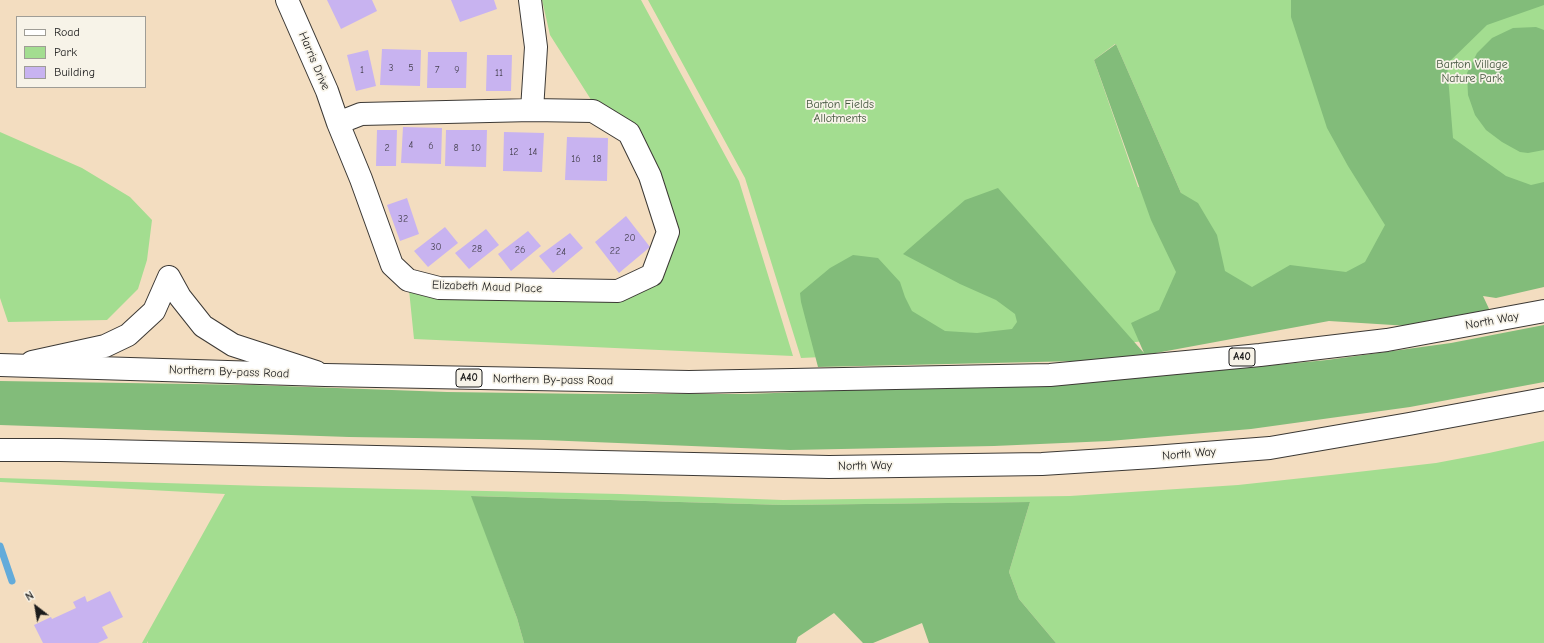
<!DOCTYPE html>
<html>
<head>
<meta charset="utf-8">
<style>
  body { margin:0 }
  #map { position:relative; width:1544px; height:643px; overflow:hidden; background:#f3ddc0; font-family:"Comic Neue",sans-serif }
  canvas { display:block }
  .legend { position:absolute; left:16px; top:16px; width:130px; height:72px; box-sizing:border-box; background:#f7f3e8; border:1px solid #9f9d96; margin:0; padding:5px 7px; list-style:none; font-size:12px; color:#1c1c1c }
  .legend li { display:flex; align-items:center; gap:8px; height:20px }
  .legend b { width:20px; border:1px solid #9f9d96 }
  .north { position:absolute; left:16px; top:587px; width:40px; height:40px; -webkit-text-stroke:3px #f7f3e8; paint-order:stroke; rotate:329deg; font-size:11px; font-weight:700; line-height:16px; text-align:center; color:#1c1c1c }
  .north::after { content:''; display:block; margin:auto; width:14px; height:18px; background:#1c1c1c; clip-path:polygon(50% 0,100% 100%,50% 72%,0 100%) }
</style>
</head>
<body>
<div id="map">
<canvas width="1544" height="643"></canvas>
<ul class="legend">
<li><b style="height:5px;background:#fff"></b>Road</li>
<li><b style="height:11px;background:#a3dd90"></b>Park</li>
<li><b style="height:11px;background:#c8b3f0"></b>Building</li>
</ul>
<div class="north">N</div>
</div>
<script>
const ctx = document.querySelector('canvas').getContext('2d');
ctx.lineJoin = 'round';
function paint(path, color) {
  ctx.fillStyle = color;
  ctx.fill(path, 'evenodd');
}
function stroke(path, color, width, dash) {
  ctx.strokeStyle = color;
  ctx.lineWidth = width;
  ctx.lineCap = dash ? 'butt' : 'round';
  ctx.setLineDash(dash || []);
  ctx.stroke(path);
}
function label(font, color, halo, rows, align = 'center') {
  ctx.font = font + ' "Comic Neue",sans-serif';
  ctx.lineWidth = 3.5;
  ctx.setLineDash([]);
  ctx.textBaseline = 'middle';
  ctx.strokeStyle = halo;
  ctx.fillStyle = color;
  for (const [text, x, y, turn = 0] of rows) {
    ctx.save();
    ctx.translate(x, y);
    ctx.rotate((+turn || 0) * Math.PI / 180);
    ctx.textAlign = isNaN(turn) ? turn : align;
    if (halo) ctx.strokeText(text, 0, 0);
    ctx.fillText(text, 0, 0);
    ctx.restore();
  }
}
const green = new Path2D(`
  M542,0h99l98,181 54,175 -379,-17 -6,-59 210,11 34,-16 16,-43 -18,-56 -55,-70 -45,-71z
  M648,0h896v285l-61,11 -347,46 -335,16 -56,-180zM1115,44h1l65,149 -43,-6 -44,-127z
  M0,132l82,36 48,29 22,23 -5,40 -9,29 -31,31 -99,2 -8,-24z
  M1544,441v202h-488l-37,-44 -10,-27 21,-70 -246,3 -312,-9 45,122 7,25h-376l-1,-2v2h-5l83,-149 -225,-12v-4l263,8 357,8 163,6 287,-4 168,-11 102,-11 96,-11 53,-10z`);
const forest = new Path2D(`
  M1291,0h253v5l-57,20 -40,39 6,74 53,38 25,9 13,-3v105l-48,11 -13,-2 8,17 -82,13 -80,-5 -184,34 -67,6 -260,6 -17,-65 -1,-9 30,-25 23,-13 25,3 22,24 5,15 7,14 33,20 32,2 35,-4 5,-7 -2,-8 -19,-14 -36,-16 -57,-30 62,-54 33,-12 146,165 -13,-30 28,-13 17,-38 -25,-52 -57,-160 22,-16 65,149 17,10 19,32 8,36 27,16 38,-22 56,7 19,-10 20,-37 -37,-59 -21,-38 -36,-111z
  M1536,27l8,3v120l-16,3 -8,-1 -18,-10 -16,-12 -11,-15 -7,-20 -1,-22 10,-20 15,-15 21,-10z
  M1544,325v57l-134,25 -159,22 -142,12 -115,5 -204,4 -246,-10 -195,-3 -349,-12v-44l254,4 193,7 145,2h156l211,-8 211,-11 157,-15 124,-17z
  M471,496l313,9 246,-3 -21,70 10,27 37,44h-127l-7,-20 -49,20h-10l-29,-30 -36,24 -2,6h-272l-7,-25z`);
const stream = new Path2D(`
  M0,546l12,35`);
const building = new Path2D(`
  M327,0h45l5,11 -36,18z
  M451,0h43l3,9 -37,13z
  M382,49l39,1 -1,36 -40,-1z
  M368,50l8,36 -20,5 -9,-36z
  M428,52h39l-1,36h-39z
  M487,55h25l-1,36h-25z
  M403,127l39,1 -1,36 -40,-1z
  M377,130h20l-1,36h-20z
  M446,130h41l-1,37 -41,-1z
  M504,132l40,1 -2,39 -39,-1z
  M567,137l41,1 -1,43 -42,-1z
  M407,198l12,36 -19,7 -13,-36z
  M626,216l24,31 -31,26 -24,-31z
  M445,227l13,16 -30,24 -14,-16z
  M486,229l13,16 -30,24 -14,-16z
  M528,231l13,15 -30,25 -13,-17z
  M570,233l13,15 -30,25 -14,-17z
  M110,591l13,26 -21,10 6,11 -10,5h-55l-9,-18 17,-8 1,2 24,-11 -3,-6 12,-6 2,6z`);
const street = new Path2D(`
  M287,0l40,91 11,32
  M530,0l6,47 -4,63
  M532,110l61,1 36,22 21,43 18,56 -16,43 -34,16 -179,-3 -31,-8 -16,-15 -31,-86 -23,-56 23,-9z`);
const secondary = new Path2D(`
  M169,277l11,20 23,29 30,19 83,27
  M32,362l73,-16 23,-11 26,-24 15,-34`);
const highway = new Path2D(`
  M0,365l325,10 364,7 361,-7 210,-20 127,-15 157,-29
  M0,450h60l769,17 213,-3 111,-7 117,-9 139,-24 135,-25`);
const numberNames = [
  ["3",391,68],
  ["5",411,68],
  ["1",362,70],
  ["7",437,70],
  ["9",457,70],
  ["11",499,73],
  ["4",411,145],
  ["6",431,146],
  ["2",387,148],
  ["8",456,148],
  ["10",476,148],
  ["12",514,152],
  ["14",533,152],
  ["16",576,159],
  ["18",597,159],
  ["32",403,219],
  ["20",630,238],
  ["30",436,247],
  ["28",477,249],
  ["26",520,250],
  ["22",615,251],
  ["24",561,252]
];
const shields = [
  [1242,357,26],
  [469,378,26]
];
const shieldNames = [
  ["A40",1242,357],
  ["A40",469,378]
];
const streetNames = [
  ["Harris Drive",314,61,67],
  ["Elizabeth Maud Place",487,287,2],
  ["North Way",1492,321,-10],
  ["Northern By-pass Road",229,372,2],
  ["Northern By-pass Road",553,380,1],
  ["North Way",1189,454,-5],
  ["North Way",865,466,-1]
];
const parkNames = [
  ["Barton Village",1472,65],
  ["Nature Park",1472,79],
  ["Barton Fields",840,105],
  ["Allotments",840,119]
];
paint(green, '#a3dd90');
paint(forest, '#82bc7a');
stroke(stream, '#63abda', 7);
paint(building, '#c8b3f0');
stroke(street, '#3c3935', 24);
stroke(secondary, '#3c3935', 24);
stroke(highway, '#3c3935', 24);
stroke(street, '#fff', 22);
stroke(secondary, '#fff', 22);
stroke(highway, '#fff', 22);
label('10px', '#474251', null, numberNames);
for (const [x, y, w] of shields) {
  const box = new Path2D();
  box.roundRect(x - w / 2, y - 9, w, 18, 3);
  ctx.fillStyle = '#f7f3e8';
  ctx.fill(box);
  stroke(box, '#1c1c1c', 1);
}
label('bold 11px', '#1c1c1c', null, shieldNames);
label('12px', '#1c1c1c', '#f7f3e8', streetNames);
label('12px', '#44563f', '#f7f3e8', parkNames);
</script>
</body>
</html>
